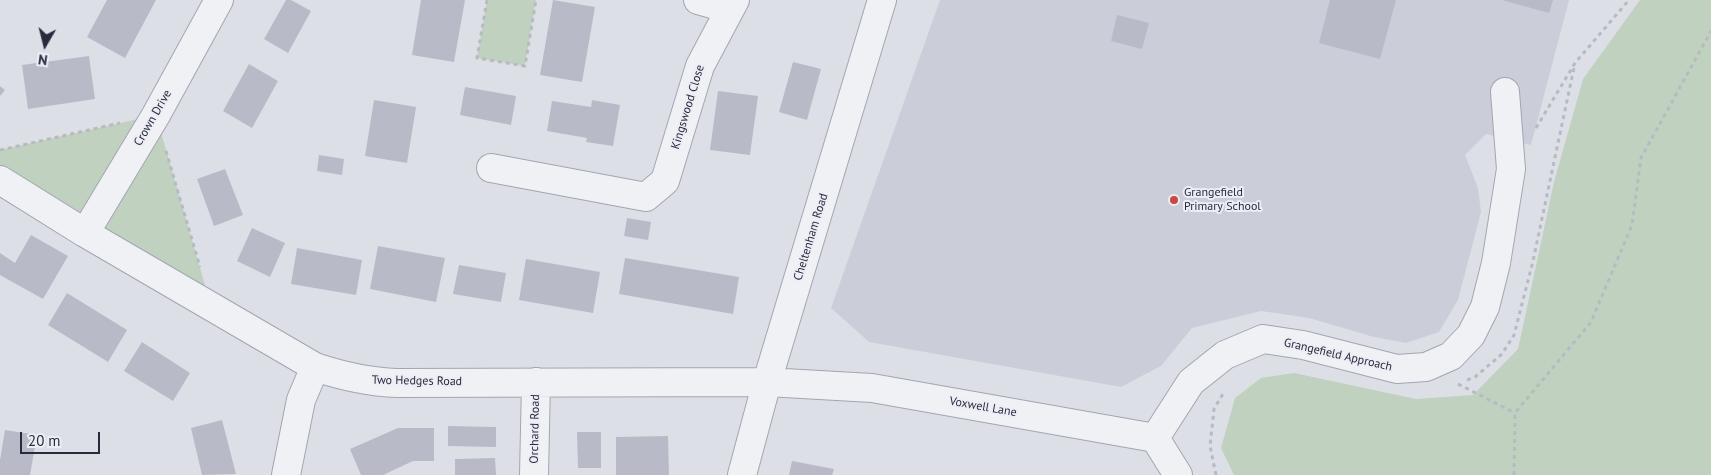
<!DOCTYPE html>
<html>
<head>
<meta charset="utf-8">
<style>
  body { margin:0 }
  #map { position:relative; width:1711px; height:475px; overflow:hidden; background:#dddfe7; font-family:"PT Sans",sans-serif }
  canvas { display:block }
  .north { position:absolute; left:20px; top:20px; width:50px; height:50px; -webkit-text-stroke:4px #edeef5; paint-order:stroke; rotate:188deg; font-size:14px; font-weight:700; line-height:20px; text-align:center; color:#272b3d }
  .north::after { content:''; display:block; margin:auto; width:18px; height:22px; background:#272b3d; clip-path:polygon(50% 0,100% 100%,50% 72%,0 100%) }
  .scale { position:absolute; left:20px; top:432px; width:80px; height:22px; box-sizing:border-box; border:2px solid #272b3d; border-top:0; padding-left:6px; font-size:15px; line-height:18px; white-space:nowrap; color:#272b3d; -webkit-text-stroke:4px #edeef5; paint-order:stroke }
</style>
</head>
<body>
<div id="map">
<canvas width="1711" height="475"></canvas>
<div class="north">N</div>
<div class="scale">20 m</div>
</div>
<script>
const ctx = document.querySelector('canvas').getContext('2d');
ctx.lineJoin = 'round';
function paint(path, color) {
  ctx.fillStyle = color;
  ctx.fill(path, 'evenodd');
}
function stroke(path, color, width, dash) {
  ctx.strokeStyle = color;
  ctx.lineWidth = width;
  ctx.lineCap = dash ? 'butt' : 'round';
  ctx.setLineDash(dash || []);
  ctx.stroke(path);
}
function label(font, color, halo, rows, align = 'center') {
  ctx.font = font + ' "PT Sans",sans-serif';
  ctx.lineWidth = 4;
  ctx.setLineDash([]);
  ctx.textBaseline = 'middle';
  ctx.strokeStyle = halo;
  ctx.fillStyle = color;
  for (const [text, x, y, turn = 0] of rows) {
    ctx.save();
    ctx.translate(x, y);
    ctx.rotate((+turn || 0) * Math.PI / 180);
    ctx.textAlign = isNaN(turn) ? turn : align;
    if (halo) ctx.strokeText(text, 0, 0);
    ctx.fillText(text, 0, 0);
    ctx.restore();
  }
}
const built = new Path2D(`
  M940,0h629l-38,145 -45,-11 -21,21 13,33 3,24 -23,88 -19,32 -33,11 -32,-6 -65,-19 -48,-7 -69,17 -31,38 -40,21 -252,-45 -38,-34z`);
const green = new Path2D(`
  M487,0h49l-11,66 -48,-8z
  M1640,0h71v475h-477l-13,-27 14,-50 26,-20 33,-5 122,26 57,-4 45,-46 36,-167 29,-103z
  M156,115l55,191 -211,-127v-29z`);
const building = new Path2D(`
  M107,0h49l-31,58 -38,-21z
  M286,0h5l20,11 -23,42 -24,-14z
  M421,0h44l-11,62 -42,-7z
  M553,0l42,7 -13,75 -42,-7z
  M1330,0h66l-16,59 -61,-16z
  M1502,0h51l-4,13z
  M1117,15l32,8 -7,26 -31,-8z
  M89,56l6,43 -67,10 -6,-44z
  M793,62l28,7 -14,51 -28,-8z
  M249,64l29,17 -26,47 -29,-17z
  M0,86l5,4 -5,6z
  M465,87l51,9 -5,29 -51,-10z
  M718,91l40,5 -8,59 -40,-5z
  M374,100l42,7 -9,56 -42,-7z
  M592,100l28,5 -7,41 -27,-4 1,-4 -40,-7 5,-30 39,6z
  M319,155l25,4 -2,16 -25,-4z
  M225,169l18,46 -29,11 -17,-47z
  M627,218l24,4 -3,18 -24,-4z
  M252,228l33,15 -15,34 -33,-16z
  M31,235l37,21 -25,43 -43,-24v-22l15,10z
  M378,246l67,12 -9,44 -66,-13z
  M297,248l65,12 -6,35 -65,-11z
  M625,258l114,19 -6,37 -114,-20z
  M526,259l74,13 -7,41 -74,-13z
  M459,265l47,8 -5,29 -48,-8z
  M67,293l60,37 -19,32 -60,-37z
  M142,342l48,31 -17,28 -49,-30z
  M222,420l14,54 -34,1 -11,-47z
  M448,426l48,1v20l-48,-1z
  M398,428h36v33h-21l-30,14h-22l-11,-26z
  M5,430l32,5 -7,40h-30v-15z
  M577,432h24v36h-23z
  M668,436l1,39h-53v-38z
  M495,458l1,17h-41v-16z
  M792,461l42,8 -2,6h-43z`);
const path = new Path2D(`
  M487,0l-10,58 48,8 11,-66
  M1536,128l39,-65 54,-63
  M0,150l120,-27
  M166,151l34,116
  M1467,380l8,-3 27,-23 12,-19 19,-74 42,-198
  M1458,384l57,29
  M1216,475l-6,-29 4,-37 10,-17
  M1514,475l1,-62 76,-91 41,-97 9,-67 70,-127`);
const minor = new Path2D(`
  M698,0l32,9
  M491,168l155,29 19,-16 35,-115 35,-66
  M0,180l85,53 230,134c27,9 53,15 82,16l370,-1 105,6 283,50 23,37
  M85,233l71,-118 63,-115
  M1155,438l36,-56 34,-27 38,-16 40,6 94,24 29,-2 25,-11 20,-21 14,-28 11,-44 15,-94 -6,-77
  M286,475l15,-75 14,-33
  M534,475l2,-93
  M742,475l25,-93 115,-382`);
const markers = [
  [1174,200,5,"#cc4842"]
];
const streetNames = [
  ["Kingswood Close",688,107,-73],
  ["Crown Drive",153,118,-60],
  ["Cheltenham Road",811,237,-73],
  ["Grangefield Approach",1338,355,13],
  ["Two Hedges Road",417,381,1],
  ["Voxwell Lane",983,407,10],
  ["Orchard Road",535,429,-89]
];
const poiNames = [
  ["Grangefield",1184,193],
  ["Primary School",1184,207]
];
paint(built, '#cbced9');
paint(green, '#c0d1bf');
paint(building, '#b8bac7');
stroke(minor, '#a3a5b1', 30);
stroke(path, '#b8bac1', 3, [4, 4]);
stroke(minor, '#f0f1f5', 28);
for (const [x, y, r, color] of markers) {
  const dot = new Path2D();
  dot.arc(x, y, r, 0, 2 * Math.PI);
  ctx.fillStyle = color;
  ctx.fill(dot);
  stroke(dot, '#edeef5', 2);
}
label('12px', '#272b3d', '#edeef5', streetNames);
label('12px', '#272b3d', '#edeef5', poiNames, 'left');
</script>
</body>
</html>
